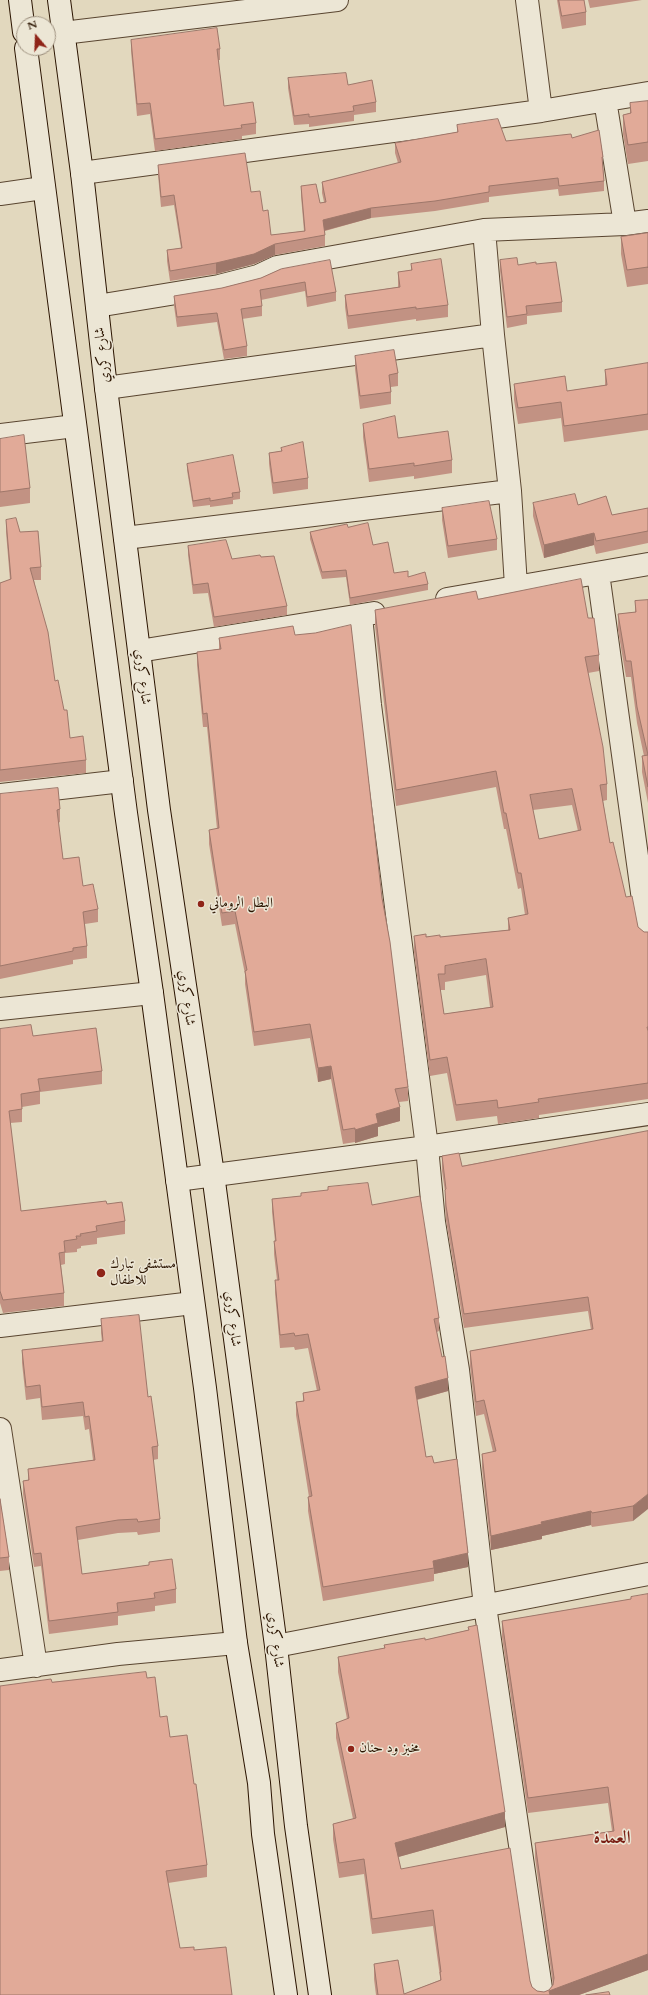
<!DOCTYPE html>
<html>
<head>
<meta charset="utf-8">
<style>
  body { margin:0 }
  #map { position:relative; width:648px; height:1995px; overflow:hidden; background:#e2d8be; font-family:Cardo,serif }
  canvas { display:block }
  .north { position:absolute; left:16px; top:16px; width:40px; height:40px; box-sizing:border-box; background:#ece6d5; border:1px solid #9f9280; border-radius:50%; rotate:341deg; font-size:11px; font-weight:700; line-height:16px; text-align:center; color:#2b1400 }
  .north::after { content:''; display:block; margin:auto; width:14px; height:18px; background:#8f2418; clip-path:polygon(50% 0,100% 100%,50% 72%,0 100%) }
</style>
</head>
<body>
<div id="map">
<canvas width="648" height="1995"></canvas>
<div class="north">N</div>
</div>
<script>
const ctx = document.querySelector('canvas').getContext('2d');
ctx.lineJoin = 'round';
function stroke(path, color, width, dash) {
  ctx.strokeStyle = color;
  ctx.lineWidth = width;
  ctx.lineCap = dash ? 'butt' : 'round';
  ctx.setLineDash(dash || []);
  ctx.stroke(path);
}
function paint(path, color) {
  ctx.fillStyle = color;
  ctx.fill(path, 'evenodd');
}
function label(font, color, halo, rows, align = 'center') {
  ctx.font = font + ' Cardo,Amiri,serif';
  ctx.lineWidth = 3;
  ctx.setLineDash([]);
  ctx.textBaseline = 'middle';
  ctx.strokeStyle = halo;
  ctx.fillStyle = color;
  for (const [text, x, y, turn = 0] of rows) {
    ctx.save();
    ctx.translate(x, y);
    ctx.rotate((+turn || 0) * Math.PI / 180);
    ctx.textAlign = isNaN(turn) ? turn : align;
    if (halo) ctx.strokeText(text, 0, 0);
    ctx.fillText(text, 0, 0);
    ctx.restore();
  }
}
const minor = new Path2D(`
  M527,0l14,111
  M63,33l274,-33
  M605,100l20,124
  M82,173l459,-62 107,-18
  M0,194l43,-6
  M97,306l122,-20 39,-10 19,-9 207,-37
  M106,388l387,-53
  M0,435l75,-9
  M125,538l385,-47
  M598,573l50,363
  M516,586l-6,-95 -17,-156 -9,-105 141,-6 23,-3
  M447,599l201,-35
  M361,616l9,89 57,442 7,75 24,148 27,236 57,389
  M139,651l235,-38
  M0,795l122,-14
  M0,1009l152,-16
  M177,1180l250,-33 221,-33
  M0,1326l193,-23
  M0,1429l36,237
  M276,1646l372,-72
  M0,1670l118,-16 118,-11`);
const secondary = new Path2D(`
  M20,0l4,32
  M59,0l23,173 24,215 53,422 54,364 63,472 20,180 24,169
  M26,48l100,765 26,180 53,395 31,255 23,140 4,51 23,161`);
const wall = new Path2D(`
  M557,0h27l2,12v13l-24,4z
  M588,0h54l-52,8z
  M131,40l89,9v11h-2l6,46 32,17v11l-14,2v3l-87,12 -5,-37 -13,2 -6,-65z
  M288,78l60,7 28,17v10l-22,3v6l-45,6v-3l-15,1 -6,-37z
  M648,101v60l-20,3 -5,-30v-19l7,-2v-10z
  M457,125l49,16 66,-3 31,19v10l1,14v10l-45,5 -1,-7 -69,8v5l-54,9 -64,7 -46,13v15l-50,9 -21,9 -38,10 -46,7 -3,-20v-11l14,-2 -7,-43 -13,2 -3,-32v-10l93,27 12,19 8,24 33,-4 -3,-35v-10l19,17 4,-1 -2,-9v-11l76,-19 -3,-10v-10l62,-11z
  M648,233v51l-21,3 -6,-33v-17z
  M500,260l18,5 18,-1 26,38v10l-35,4v8l-20,4 -7,-57z
  M411,264l37,41v12l-32,4v-2l-68,10 -3,-22v-12l53,-8v-15l13,-2z
  M281,269l55,23v9l-29,6 -2,-16 -44,9 1,6v10l-20,3 5,27v10l-23,3 -7,-37 -40,5 -3,-21v-10l48,-8 39,-10z
  M355,356l43,17v13l-7,1v17l-31,5 -5,-40z
  M648,363v67l-84,12 -3,-24 -43,6 -4,-24v-16l53,7 38,-6v-15z
  M363,424l89,36v13l-38,6v-3l-45,6 -6,-45z
  M0,439l30,49v15l-30,4z
  M281,448l27,30v11l-35,5 -4,-30v-11l12,-2z
  M187,464l53,28v7l-7,1v4l-23,3v-2l-17,2 -6,-37z
  M533,503l45,2 34,10 36,-7v35l-52,11 -2,-9 -50,13 -11,-42z
  M442,508l55,31v11l-49,8 -6,-38z
  M6,520l14,12 21,35v13h-7l21,101 9,29 6,28 16,22v13l-86,9v-199l10,-3 -4,-48z
  M348,527l25,18 21,28 14,4 20,7v6l-78,15 -4,-28 -24,2 -12,-40v-7z
  M188,546l44,13 29,-2 26,49v9l-73,12 -6,-34 -15,1 -5,-39z
  M478,599l110,19 11,37v16l-11,2 19,111v16l-4,1 7,42 16,54 12,30 6,5h4v167l-109,16v3l-41,6 -1,-8 -41,5 -9,-48 -17,3 -16,-124v-16l26,1 68,-7v-12l17,-3 -4,-27 -3,1 -12,-60h-2l-8,-42 -100,19 -21,-180v-16zM572,805l6,26 -39,8 -6,-29zM486,975l4,32 -46,7 -4,-24h5v-8z
  M648,600v203l-6,-31v-16h2l-7,-33 -6,-46h-5l-8,-47v-16l17,-2v-11z
  M295,635l87,263 26,189v14l-9,1 1,19 -22,6v9l-23,7v-1l-12,2 -12,-65 -13,3 -8,-44 -56,8 -9,-62v-10l-10,-50 -13,2 -13,-82v-14l8,-1 -10,-102h-4l-6,-62v-13l22,-3v-11z
  M0,794l60,15v13l-2,1 5,36 20,27 15,23v13l-13,2 2,22v12l-14,2v4l-73,15z
  M0,1029l33,7 69,35v13l-62,8v12l-18,3v15l-12,1 11,88 86,-7 18,17v13l-28,4v6l-16,2v2l-4,1v3l-12,1v11l-4,1 3,28v13l-61,7 -3,-10z
  M648,1131l-15,390 -41,6 -1,-2 -49,11v3l-51,11 -9,-82v-14l11,-2 -9,-38 -8,2 -6,-50v-15l121,-21 -3,-19 -124,17 -18,-108 -1,-16v-12l-3,-21v-15l20,10z
  M301,1196l71,9 67,113v13l-2,1 11,59 -31,9 9,57 8,6 34,104 -34,7v7l-111,20 -15,-90v-14h1l-13,-82v-13l7,-1v-8l14,-2 -9,-43 -13,2 -1,-3 -14,1 -5,-55v-13h2l-3,-26v-13h1l-3,-29v-13z
  M101,1319l47,78 10,49v13l-5,1 7,59v13l-22,3 -1,-3 -19,1 -40,7 4,34 67,-9v-3l27,27v14l-21,3v5l-37,5v9l-69,9 -8,-68 -7,1 -11,-73v-13l5,-1v-11l65,-9 -4,-31 -4,1 -2,-14 -41,4 -2,-22 -14,2 -4,-37v-13l80,-9 -1,-8z
  M0,1499l9,58v13l-9,1z
  M648,1594v376l-69,25h-203l-2,-16v-15l30,30 36,-14v-3l-7,-51 -61,8 -8,-60 -25,4 -6,-39v-15l20,-5 -17,-81v-15l11,-4 -9,-47v-15l46,-9v-3l41,-5 43,-10v-3l37,200 -107,30 3,12 129,112 2,6 5,4 7,1 5,-2 4,-5 -18,-127v-15l77,-12 -4,-28 -80,10 -26,-176v-16l129,-22z
  M147,1678l13,39 34,67 13,81v12l-39,6 12,65 14,2 -194,45 52,-313z`);
const shadedWall = new Path2D(`
  M371,208v10l-48,13v-11z
  M275,244v11l-21,9 -38,10v-11z
  M594,533v12l-50,13v-13z
  M331,1066v13l-13,3v-14z
  M400,1107v14l-22,6v9l-23,7v-13l21,-16z
  M448,1378v13l-33,9v-13z
  M648,1494v15l-15,12v-15z
  M591,1511v14l-49,11v3l-51,11v-14l50,-14z
  M468,1553v14l-34,7v-6l-1,-7z
  M505,1812v15l-110,31v-15z
  M648,1954v16l-69,25h-30v-4z`);
const building = new Path2D(`
  M559,0h25l2,12 -24,4z
  M217,28l3,21h-3l7,57 29,-4 3,21 -15,2 1,3 -87,11 -5,-36 -13,1 -6,-64z
  M346,73l2,12 24,-5 4,22 -23,4 1,5 -45,6v-3l-15,2 -6,-38z
  M648,101v41l-20,3 -5,-30 8,-2 -1,-10z
  M498,119l8,22 65,-7 1,4 27,-8 4,27h-1l2,24 -45,5 -1,-8 -69,8v6l-54,9 -64,7 -48,12 2,15 -50,9 -21,10 -38,9 -46,8 -3,-21 15,-2 -8,-53 -13,2 -3,-32 87,-12 6,39 9,-1 3,20 5,-1 3,25 34,-4 -4,-45 15,-2 4,19 6,-1 -4,-20 79,-20 -6,-19 63,-11 -1,-7z
  M648,233v35v-1l-21,3 -6,-33z
  M517,258l1,7 18,-3v2l20,-2 6,40 -36,4 1,8 -20,3 -7,-57z
  M441,259l7,46 -32,4v-2l-68,9 -3,-21 55,-8 -2,-15 14,-2 -1,-6z
  M330,260l6,32 -29,5 -2,-15 -45,8 2,16 -21,3 6,37 -23,4 -7,-37 -40,4 -3,-21 48,-8 39,-10 20,-9z
  M394,350l4,23 -9,2 2,17 -31,4 -5,-40z
  M648,363v51l-84,12 -3,-24 -43,6 -4,-24 51,-8 2,15 40,-6 -2,-15z
  M395,416l3,22 50,-7 4,29 -38,6v-3l-45,6 -6,-45z
  M24,435l6,53 -30,4v-53z
  M303,442l5,36 -35,5 -4,-30 13,-2 -1,-3z
  M233,455l7,37 -8,1 1,4 -23,4v-3l-17,3 -6,-37z
  M575,494l3,11 28,-9 6,19 36,-7v23l-52,10 -2,-8 -50,12 -11,-42z
  M489,501l8,38 -49,7 -6,-38z
  M16,518l4,14 18,-1 3,36 -11,1 18,64 7,49 3,-1 6,30h3l3,28 13,-2 3,24 -86,10v-187l11,-4 -5,-59z
  M368,523l5,22 15,-3 6,31 14,-2v6l17,-5 3,12 -78,14 -4,-28 -24,2 -12,-40 37,-8 1,3z
  M226,540l6,19 28,-4 1,2 13,-1 13,50 -73,11 -6,-34 -15,2 -5,-39z
  M581,579l7,39h6l5,37 -14,2 18,90 4,37 -7,1 10,58 3,-1 13,55 6,-1 6,31 6,5h4v95h-1l1,4v52l-110,16 1,3 -41,6 -1,-8 -41,5 -9,-48 -17,3 -16,-124 12,-2v3l14,-2v2l70,-7 -2,-12 20,-4 -7,-41h-3l-12,-60h-2l-8,-42 -100,19 -21,-180 101,-19 2,8zM572,789l9,41 -42,9 -9,-44zM486,959l7,48 -49,7 -6,-40h7v-8z
  M648,600v187l-6,-31 6,-1 -11,-48 -6,-46h-5l-8,-47 18,-2 -1,-11z
  M351,625l31,273 8,44 18,145 -13,2 5,18 -24,7 2,9 -23,7v-2l-12,2 -12,-64 -13,2 -8,-44 -56,8 -9,-61 2,-1 -12,-59 -13,2 -7,-43 -6,-40 10,-2 -12,-115 -4,1 -6,-62 24,-3 -2,-11 74,-12 2,9 20,-2z
  M58,788l2,21 -3,1 6,49 16,-2 4,29 10,-2 5,25 -15,3 4,34 -14,2v3l-73,15v-172z
  M31,1025l2,11 63,-8 6,43 -64,8 2,12 -19,3 1,15 -13,2 12,100 85,-10 1,3 15,-2 3,19 -29,5 1,5 -17,3 1,2h-5l1,3 -13,2 1,11 -6,1 5,40 -61,7 -3,-9v-262z
  M648,1131v363l-15,12 -41,7 -1,-2 -50,11 1,2 -51,12 -9,-82 14,-3 -12,-51 -8,2 -6,-51 123,-22 -5,-32 -124,17 -18,-108 -1,-16 1,-1 -4,-33 17,-3 3,13z
  M368,1183l4,22 48,-9 19,122 -5,1 8,38 3,-1 3,22 -33,9 11,70 6,-1 2,7 23,-4 11,94 -35,8 1,7 -111,19 -15,-90 4,-1 -16,-94 8,-1 -1,-8 17,-3 -12,-56 -13,2 -1,-3 -14,2 -5,-55h4l-5,-39h2l-4,-42 29,-3v-3l27,-3v-3z
  M139,1315l9,82 3,-1 7,50 -6,1 8,72 -22,3 -1,-3 -19,1 -42,7 6,47 67,-9v-3l23,-3 4,30 -22,4 1,5 -38,5 1,9 -69,9 -8,-68 -7,1 -11,-73 6,-1 -1,-11 67,-9 -6,-44 -4,1 -2,-15 -41,5 -2,-22 -14,2 -4,-37 81,-9 -2,-22z
  M0,1499l9,58 -9,1z
  M648,1594v360l-99,37 1,4h-172l-4,-31 24,-4 6,34 37,-14 -1,-8h1l-8,-62 -61,9 -8,-60 -25,4 -6,-39 23,-6 -20,-95 13,-5 -11,-61 47,-9 -1,-3 41,-7v2l44,-10 -1,-3 9,-2 28,187 -110,31 6,26 109,-21 20,133 2,6 5,4 7,1 5,-2 4,-5 1,-7 -19,-135 79,-12 -6,-44 -80,11 -26,-177 129,-22v-2z
  M146,1672l1,6 8,-1 5,40 7,-1 3,21 17,-2 7,49h2l11,81 -41,6 14,77 14,-1v3l32,-3 6,48h-232v-309l51,-7 1,3z
  M609,1992l1,3h-24z`);
const markers = [
  [201,904,4,"#8f2418"],
  [101,1273,5,"#8f2418"],
  [351,1749,4,"#8f2418"]
];
const streetNames = [
  ["شارع كرري",103,355,-96],
  ["شارع كرري",142,677,83],
  ["شارع كرري",186,998,82],
  ["شارع كرري",232,1319,83],
  ["شارع كرري",275,1640,83]
];
const poiNames = [
  ["البطل الروماني",209,904],
  ["مستشفى تبارك",110,1265],
  ["للاطفال",110,1281],
  ["مخبز ود حنان",359,1749]
];
const districtNames = [
  ["العمدة",612,1839]
];
stroke(minor, '#594530', 24);
stroke(secondary, '#2b1400', 24);
stroke(minor, '#ece6d5', 22);
stroke(secondary, '#ece6d5', 22);
paint(wall, '#c29283');
paint(shadedWall, '#9e776a');
paint(building, '#e1aa98');
stroke(building, '#9e776a', 1);
for (const [x, y, r, color] of markers) {
  const dot = new Path2D();
  dot.arc(x, y, r, 0, 2 * Math.PI);
  ctx.fillStyle = color;
  ctx.fill(dot);
  stroke(dot, '#ece6d5', 1.5);
}
label('14px', '#2b1400', '#ece6d5', streetNames);
label('14px', '#2b1400', '#ece6d5', poiNames, 'left');
label('bold 18px', '#7a1f14', '#ece6d5', districtNames);
</script>
</body>
</html>
